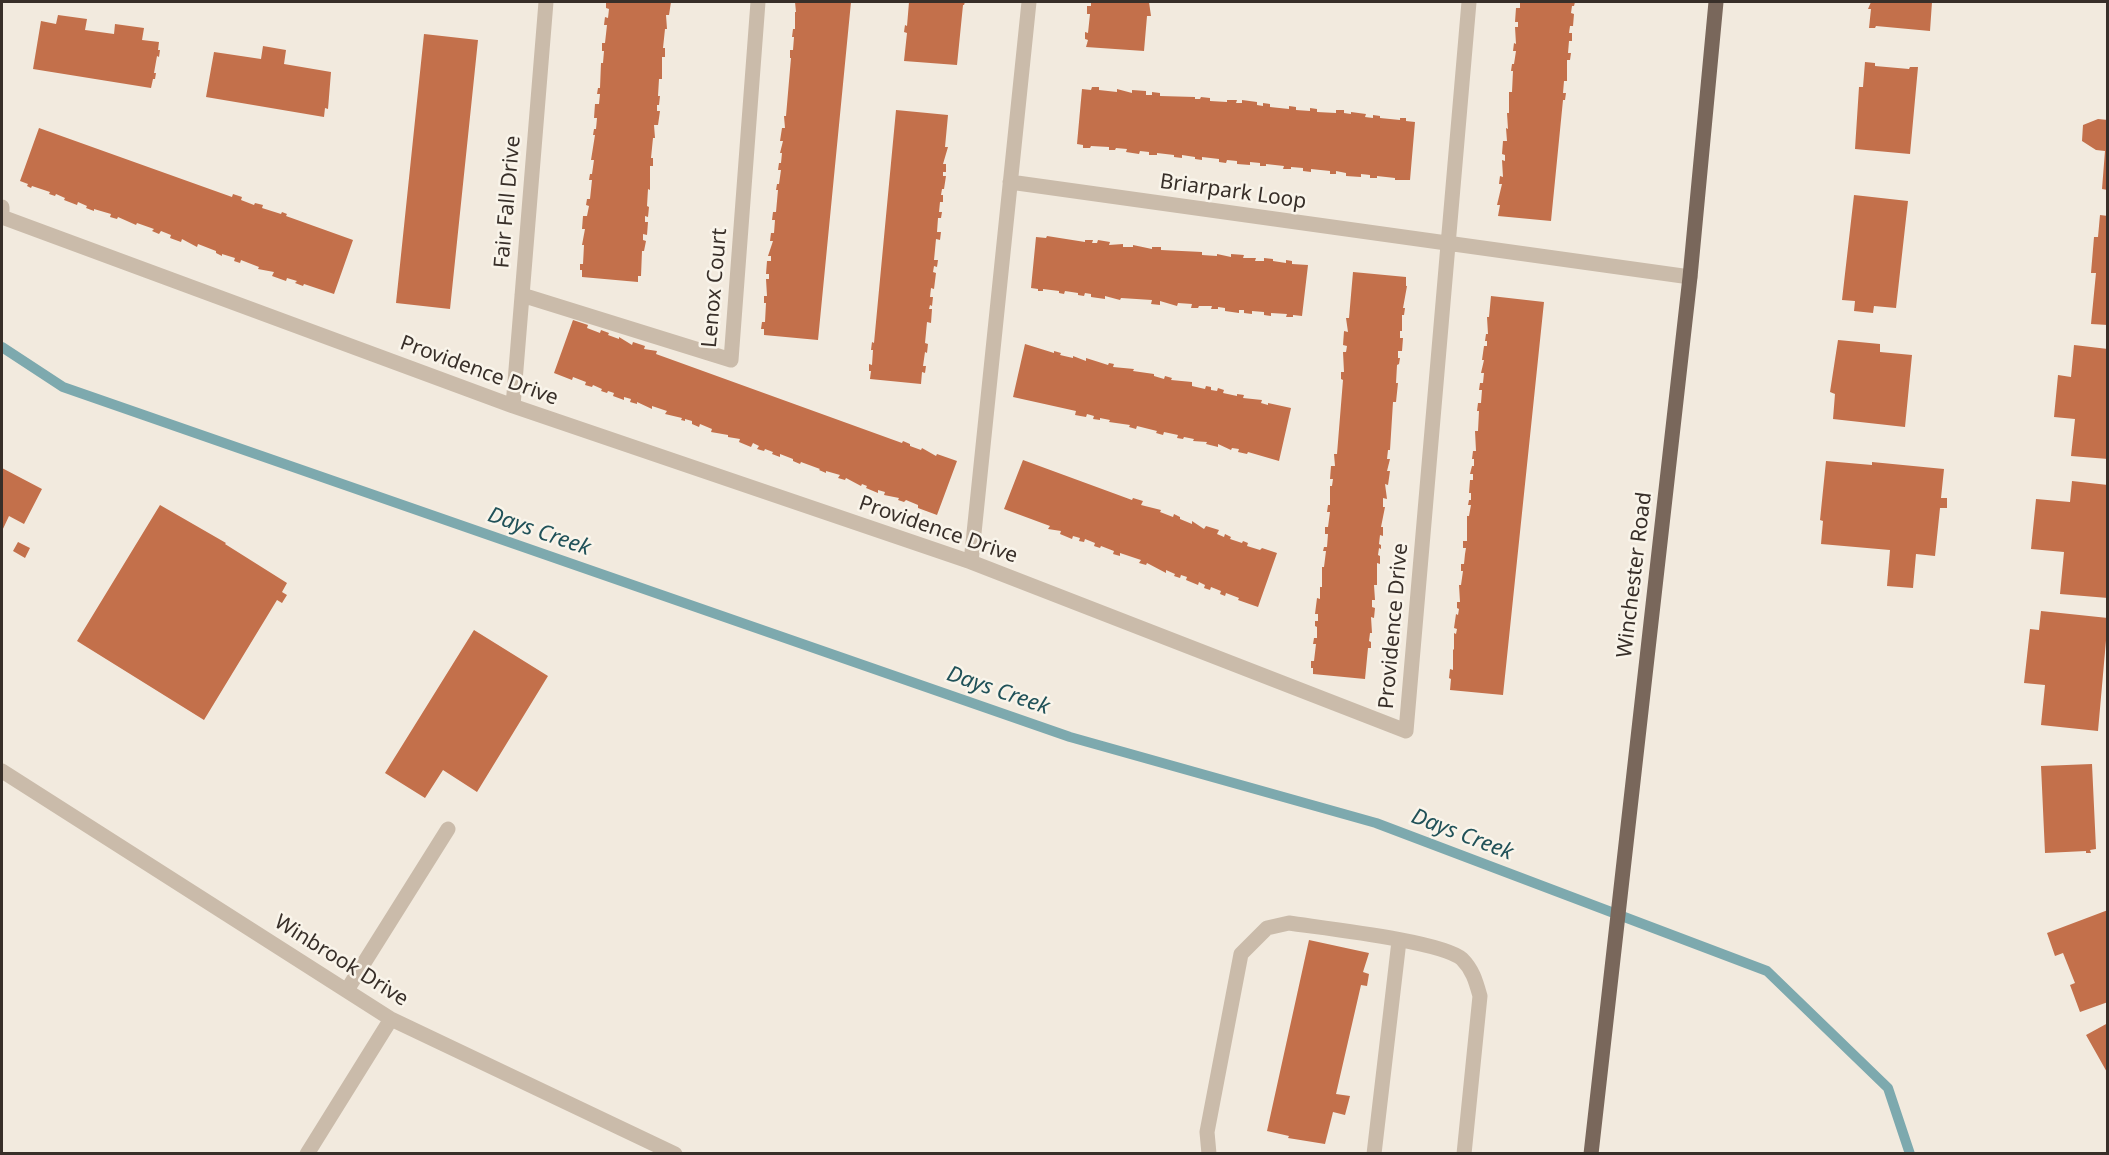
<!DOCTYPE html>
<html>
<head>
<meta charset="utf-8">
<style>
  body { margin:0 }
  #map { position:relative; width:2109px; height:1155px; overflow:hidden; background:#f2eade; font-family:"Noto Sans",sans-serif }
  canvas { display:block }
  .frame { position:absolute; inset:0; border:3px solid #382f29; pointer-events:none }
</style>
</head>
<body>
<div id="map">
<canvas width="2109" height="1155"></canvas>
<div class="frame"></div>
</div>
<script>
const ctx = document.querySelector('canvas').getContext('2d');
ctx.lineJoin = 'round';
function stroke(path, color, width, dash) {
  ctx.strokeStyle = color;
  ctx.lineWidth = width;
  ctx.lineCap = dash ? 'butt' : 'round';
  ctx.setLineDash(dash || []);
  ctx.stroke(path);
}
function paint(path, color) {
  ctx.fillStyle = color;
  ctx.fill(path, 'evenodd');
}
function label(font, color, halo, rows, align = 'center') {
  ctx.font = font + ' "Noto Sans",sans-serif';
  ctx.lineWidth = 5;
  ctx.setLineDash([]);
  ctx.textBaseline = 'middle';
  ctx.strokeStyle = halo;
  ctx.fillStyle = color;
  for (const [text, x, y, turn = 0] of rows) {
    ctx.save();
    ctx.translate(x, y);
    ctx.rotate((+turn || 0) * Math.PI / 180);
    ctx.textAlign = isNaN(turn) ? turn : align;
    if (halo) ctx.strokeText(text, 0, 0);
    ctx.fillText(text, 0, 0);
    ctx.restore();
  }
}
const stream = new Path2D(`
  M2,347l61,40 1007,350 306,86 391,148 121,117 22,66`);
const building = new Path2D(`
  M606,2h65l-2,13h-3l1,14h-2l-2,19h2v9h-3v22h-3l-1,17h2l-1,9h-2v6h3l-2,14h-4l1,13h-2l-2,20h2v8h-3v24l-2,-1 -1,17 2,1 -1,10 -3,-1v6h3l-1,13 -4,-1v6l3,1 -2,10h-2l-1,25h-3v6l-56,-5v-7h-2v-6h3l1,-19h-2l3,-16h-3l1,-13h4l2,-10 -3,-1 1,-6h3l2,-19h-3l1,-6h2l2,-14h-3l4,-25h-2l1,-6h2l1,-11h-3l1,-14h4l1,-10h-3l1,-6h2l1,-25h2l1,-12h-2v-8h3l2,-18h-3l1,-8 3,1 1,-9 -3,-1z
  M795,2h56l-33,338 -54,-5v-6h-3l1,-7h3l1,-19h-2v-7h3l-1,-17h3v-5h-3l1,-13h4v-5h-3l5,-15h-3l1,-8h3l1,-13h-3l1,-8h3l2,-22h-2l1,-6h2l2,-14h-3l1,-7h2l1,-10h-2l3,-12h-3l2,-13h3l-1,-12h2l5,-58h-1v-8h3l1,-13h-2l1,-8h2v-17h1z
  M909,2h56l-1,3h-1l-6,60 -53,-4 3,-28 -3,-1 1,-7 2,1z
  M1091,2h58l2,14h-4l-3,35 -58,-4 2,-7 -3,-1v-7l3,1 2,-19h-3v-8h4z
  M1520,2h55l-1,4h-2l-1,7 3,1 -1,12h-3l-1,7h3v8h-3l-1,12h3l-1,7h-3v21h-3l-1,12h3l-1,7h-2l-12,121 -53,-5 2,-11h-3l5,-21h-3l1,-8 3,1 -1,-17 3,1v-6l-3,-1 1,-13h4l-1,-13 2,1 -1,-16h2v-21h3l1,-21h-2l1,-7h2l2,-13h-3l1,-8 2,1 -1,-17h3v-5h-3l1,-14h4z
  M1871,2h61l-2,29 -54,-5 -1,2h-6l2,-19h-3z
  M58,15l29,4 -2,11 29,4 1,-10 29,4 -2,12 17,2 -1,8h2l-1,7 -2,-1 -3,17h2l-1,6h-2l-2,9 -118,-19 8,-48 15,3z
  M424,34l54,6 -28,269 -54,-6z
  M263,46l23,4 -2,14 47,8 -3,37 -3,-1 -1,9 -118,-20 8,-45 47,7z
  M1865,62l10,1v3l34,3 1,-2h8l-8,87 -55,-5 4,-62h4z
  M1092,87h7v3l18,2v-3l15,4v-3l14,1v4h6v-3l8,1v3l35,1v2h5l1,-2 9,1v3l17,1v-2h10l-1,3h6v-3l15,2v3l6,1v-3l7,1v3l19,2v-3l7,1v3l14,1v-3l7,1v3l19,1v-3h8v3l7,1v-2l15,2 -1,3 8,1v-3l7,1v2l20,2v-2h6v3l9,1 -5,58h-15v-2l-18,-2v2h-7v-3l-9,-1v3l-15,-1v-3l-10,-2v3h-6v-3l-19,-2v3l-8,-1v-3l-12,-1v2h-8l1,-3 -18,-2v2h-6v-3l-10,-1v3l-13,-1v-3l-10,-1 -1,3 -7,-1v-3l-17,-2v3l-7,-1v-2l-13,-2v3l-8,-1v-2l-17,-2v2h-8v-3l-9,-1 -1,3 -13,-2 1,-3 -11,-1 -1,2h-6v-3l-18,-1 -1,2h-7v-3l-6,-1 5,-55 9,1z
  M896,110l52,5 -3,32h3l-5,17h3v8h-3v4h3l-2,13h-2l-1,6h2v7h-3l-1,10h3l-1,6h-3l-1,14h4l-1,8 -4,-1 -2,21h4l-1,7 -3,-1 -1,6 3,1 -2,16 -3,-1 -1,9h3l-1,9 -2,-1 -1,4h3l-1,14 -4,-1 -2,21 3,1 -1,9 -2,-1 -2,14h3l-1,7 -3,-1 -1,12 -51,-5 1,-8h-2v-7l3,1 1,-15h-2l1,-8 2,1z
  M2098,119l10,1v70l-6,-1 3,-38 -9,-1 -14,-9 1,-16z
  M39,128l193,69 1,-3 9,3 -1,3 13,5 1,-2 8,2 -1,3 19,6 1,-2 5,2 -1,2 67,24 -19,54 -30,-10 -1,2 -8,-3 2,-2 -10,-3 -1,3 -14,-5 2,-4 -16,-3 1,-2 -18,-7 -1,3 -6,-2 1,-3 -13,-4v2l-6,-3v-2l-18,-7 -1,3 -15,-8 -1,3 -11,-4 1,-3 -10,-4 -2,3 -7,-3 2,-2 -17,-6 -1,2 -18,-8 -1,2 -7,-2 1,-3 -17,-5v2l-8,-3 1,-2 -9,-4 -1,3 -13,-5 1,-2 -9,-4 -1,2 -6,-2 1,-2 -18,-6 -1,2 -4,-2 1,-2 -8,-3z
  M1854,195l54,6 -12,107 -22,-2 -1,7 -19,-2 1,-10 -13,-1z
  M2100,215l8,1v109l-17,-1 5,-51h-5l3,-36h4z
  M1047,236l38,6v-2h8l-1,3h5l1,-3 12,2 -1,3 14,-1v3h10v-2l19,4v-2h9v3l41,2v3l15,1v-2l14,3v-3l13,1 -1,3h13l-1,3h9v-3l9,1v2l13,2v-3l6,1v3l16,1 -6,51 -9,-1v2h-7l1,-3 -16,-1v3l-7,-1v-3l-12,-1v3l-8,-1v-3h-5v3l-14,-2v-3l-7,-1v2h-7l1,-3h-13l-1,2h-7l1,-4 -14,-1 -1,3 -17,-5v4l-9,-1 1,-4 -31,-2 -1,2 -15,-4v3l-14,-2v-3l-6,-1 -1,3 -6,-1v-2l-13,-2 -1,3 -5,-1v-2l-16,-2v2h-5v-2l-7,-1 5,-51 10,1z
  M1353,272l53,5v9h1l-4,22h2l-1,7h-2v16h-2v7h3l-1,13h-4v7h2l-1,6 -2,1 -1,18h2l-2,19h-3l-3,48h-2l-1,9h3l-3,12h3l-2,14 -3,-1 2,15 -4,-1v9h2l-4,20h2v9l-3,-1 -1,9 2,1v4l-2,-1 -1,7 2,1v8l-3,-1v22h-3l1,15h-3v7l3,1 -1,10 -3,-1 1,16h-2l-1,8 2,1v6h-3l-3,31 -52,-5v-6h-2v-7h3l2,-17h-3l1,-6h3v-11l-2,-1v-5h3v-7h-3l2,-16 3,1v-12h2v-20h2l2,-16h-3l1,-4h3l1,-13h-3v-7h3l2,-15h-3l1,-7h2v-19h2l1,-7h-3l1,-13h4l-1,-12h3l6,-74 -2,-1v-7h3l-1,-20h3l1,-6 -4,-1 1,-14 4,1 -2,-14h3z
  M1491,296l53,6 -41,393 -53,-5 1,-11 -2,-1 1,-9 3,1v-21l1,1v-17l2,1 1,-5 -3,-1 2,-14 2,1 1,-6 -2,-1v-6h3l-1,-17h2l2,-14h-2v-7h3l1,-10 1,-6h-3v-7h4v-25h2l2,-11h-3l1,-5h2v-7h-2l1,-13h3v-6h-3l2,-8h2v-7h-2l1,-8h3l-1,-20h3l1,-20h-2l1,-8h3l1,-13h-3l1,-7h3l1,-10h-3l3,-13h-2l2,-14h3v-5h-2l1,-7h2l-1,-17h2z
  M573,320l15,5 -1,3 13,5 1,-3 8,3 -1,2 11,4v-2l13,8 1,-3 12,4 -1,3 13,2 -1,3 246,89 1,-2 7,3v2l11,4 1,-2 14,8 1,-2 20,7 -20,54 -19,-7v-3l-12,-5 -2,2 -6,-2 1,-2 -15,-3 1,-3 -7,-2v3l-12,-5 1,-2 -5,-2 -1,2 -15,-8 -1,2 -7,-2 2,-3 -14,-4v2l-7,-3 1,-1 -19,-7 -1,2 -7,-3v-2l-13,-5v3l-8,-3 1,-2 -8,-3 -1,2 -7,-2 2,-3 -6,-3 -2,4 -12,-5 1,-3 -12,-2v-2l-17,-3 1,-3 -12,-5 -1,3 -7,-3v-3l-7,-2v2l-4,-1 1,-2 -17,-4 2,-3 -15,-5v3l-15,-7v2l-7,-2 1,-3 -7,-2v3l-11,-4 1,-3 -6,-2 -1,2 -6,-2 1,-2 -9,-4 -1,2 -7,-2 1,-3 -13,-5 -1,3 -18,-7z
  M1838,340l42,4v8l32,3 -7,72 -72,-8 2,-25 -5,-2z
  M1025,344l29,9v-2l7,2 -1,2 13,3v-2l13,5v-3l22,7 1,-2 5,1 -1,3 21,2 -1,2 21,3v2l10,3 1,-3 7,2 -1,2 21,2v4l13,3 1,-3 5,1v3l6,1 1,-3 6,2 -1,3 14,3v-2l7,1 -1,3 19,2 -1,3 7,2v-2l23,5 -12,53 -31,-9 -1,2 -9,-2 1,-3 -7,-1 -1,2 -13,-6v3l-12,-3 1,-2 -14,-1 1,-2 -10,-2 -1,2 -6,-1 1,-3 -14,-3 -1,3 -7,-2 1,-2 -20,-5 -1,3 -7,-2 1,-2 -21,-3 1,-2 -10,-2v2l-7,-1 1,-3 -7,-2 -1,3 -11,-2 1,-4 -63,-14z
  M2074,345l34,4v110l-37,-3 4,-37 -21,-2 4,-42 13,2z
  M1023,460l109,40 1,-2 10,3 -2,4 20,5 -1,2 13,5 1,-3 6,3v2l12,5v-3l12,8 2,-3 13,4 -2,4 7,3 1,-3 6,3 -1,2 12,4 1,-2 5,2 -1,3 13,4 2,-2 15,5 -19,54 -20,-7 1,-2 -13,-5 -1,3 -5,-2 1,-3 -10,-4 -1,3 -6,-2 1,-3 -6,-3 -1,3 -12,-5 1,-3 -6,-2 -1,3 -6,-2 1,-2 -9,-4v3l-19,-10 -1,2 -7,-2 2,-3 -21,-7v3l-7,-2 1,-3 -13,-5 -1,2 -6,-2 1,-3 -10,-4 -1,3 -5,-1 1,-3 -7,-2 -1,3 -12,-5 1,-3 -13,-2 2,-3 -46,-17z
  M1826,461l46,4v-3l72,7 -3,29h6v10h-7l-5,48 -19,-2 -3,34 -26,-2 3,-36 -69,-6 2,-23 -3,-1z
  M2,468l40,21 -18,35 -15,-8 -7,15z
  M2072,481l36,4v113l-48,-4 4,-42 -33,-3 5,-50 34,3z
  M160,505l66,38 -1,1 62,39 -5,9 5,3 -5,8 -5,-3 -73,120 -127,-79z
  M18,542l12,6 -5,10 -12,-7z
  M2041,611l67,7 -10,113 -57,-6 4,-40 -21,-2 6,-54 9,1z
  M474,630l74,46 -71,116 -34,-22 -18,28 -40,-25z
  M2092,764l4,85 -6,1 1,3h-5v-2l-41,2 -4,-87z
  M2108,910v92l-28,10 -10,-27 5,-2 -12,-30 -8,3 -8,-23z
  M1309,940l60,13 -6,19 6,2 -2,12 -6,-1 -25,109 14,2 -5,19 -12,-3 -8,32 -37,-6 1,-2 -22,-5z
  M2108,1023v51l-22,-39z`);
const minor = new Path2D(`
  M1010,182l680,95
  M2,207v10l511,189 458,156 435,169 63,-729
  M522,295l209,65 27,-358
  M513,406l33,-404
  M971,562l58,-560
  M2,771l389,248 284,135
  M347,990l101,-161
  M307,1154l84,-135
  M1209,1154l-2,-22 34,-178 26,-26 22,-5c33,5 153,18 173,36 11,11 14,23 18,37l-16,158
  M1374,1154l25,-213`);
const major = new Path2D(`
  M1591,1154l99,-877 26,-275`);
const streetNames = [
  ["Briarpark Loop",1233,192,8],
  ["Fair Fall Drive",508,202,-85],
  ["Lenox Court",715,288,-85],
  ["Providence Drive",479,371,20],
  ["Providence Drive",938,530,19],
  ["Winchester Road",1635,575,-83],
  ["Providence Drive",1394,626,-85],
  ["Winbrook Drive",341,961,32]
];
const waterNames = [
  ["Days Creek",539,532,19],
  ["Days Creek",998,691,19],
  ["Days Creek",1462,835,21]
];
stroke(stream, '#7da9ae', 10);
paint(building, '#c3704b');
stroke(minor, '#cabbaa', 15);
stroke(major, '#79675b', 15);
label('21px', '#382f29', '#f9f4ea', streetNames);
label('italic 22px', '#205158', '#f9f4ea', waterNames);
</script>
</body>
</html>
